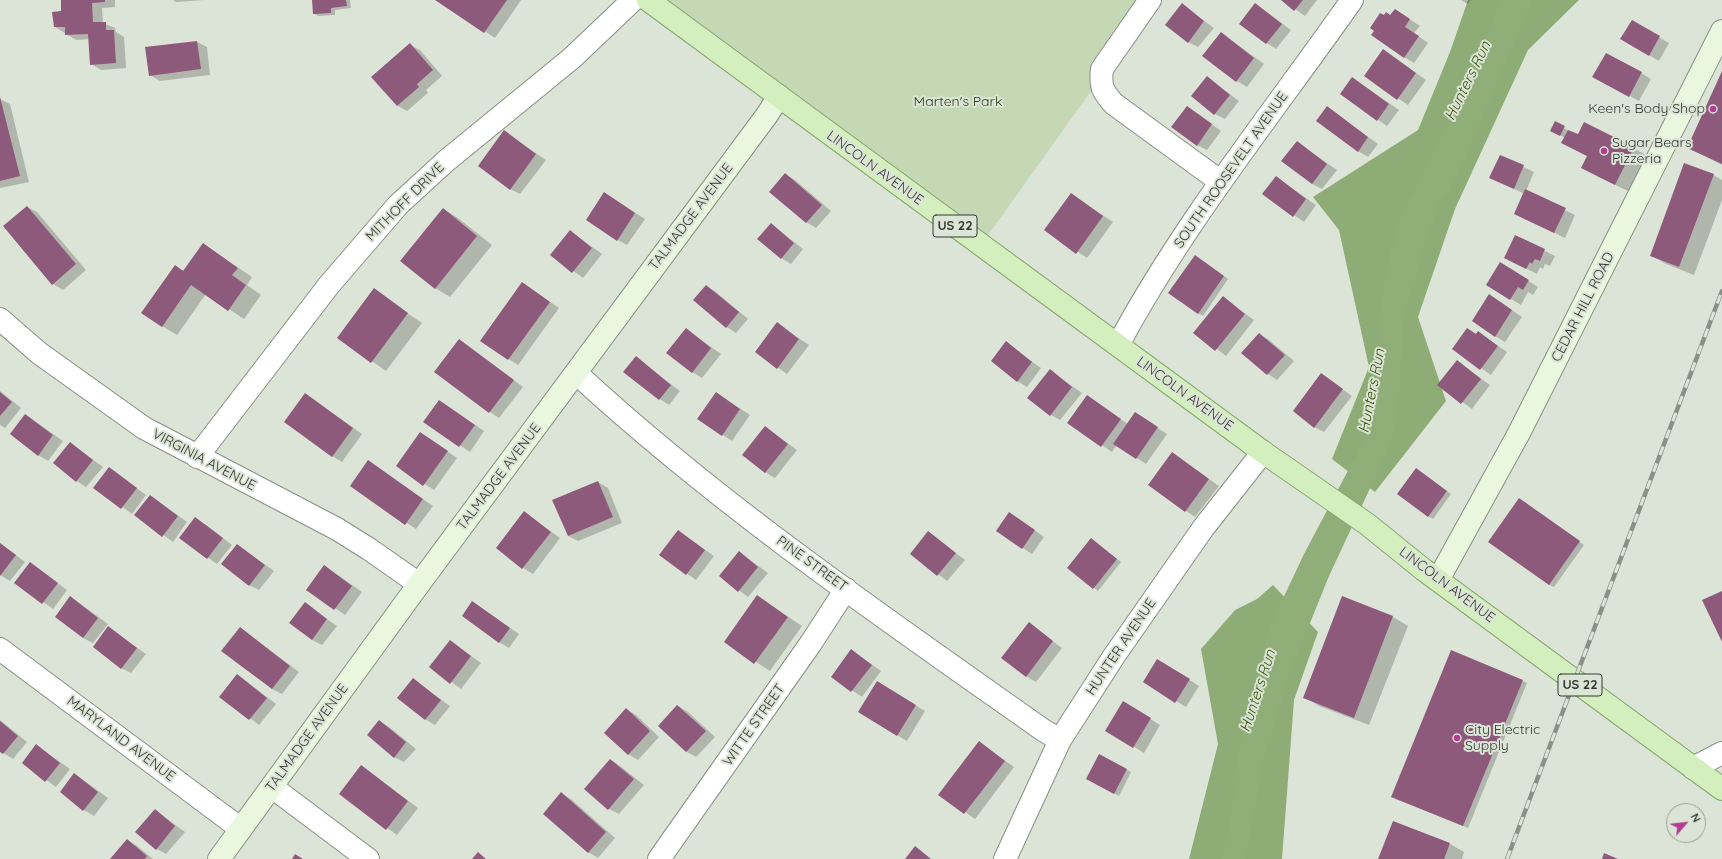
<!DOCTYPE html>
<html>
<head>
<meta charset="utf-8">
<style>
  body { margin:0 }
  #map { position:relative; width:1722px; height:859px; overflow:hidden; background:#dce4d7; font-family:Quicksand,sans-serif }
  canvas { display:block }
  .north { position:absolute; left:1666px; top:803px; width:40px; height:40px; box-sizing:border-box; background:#dce4d7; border:1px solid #999f95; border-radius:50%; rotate:62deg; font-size:11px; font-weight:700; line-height:16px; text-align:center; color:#353833 }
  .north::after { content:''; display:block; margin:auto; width:14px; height:18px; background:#b43c91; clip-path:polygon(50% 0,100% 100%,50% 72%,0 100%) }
</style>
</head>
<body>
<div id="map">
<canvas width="1722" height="859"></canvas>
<div class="north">N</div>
</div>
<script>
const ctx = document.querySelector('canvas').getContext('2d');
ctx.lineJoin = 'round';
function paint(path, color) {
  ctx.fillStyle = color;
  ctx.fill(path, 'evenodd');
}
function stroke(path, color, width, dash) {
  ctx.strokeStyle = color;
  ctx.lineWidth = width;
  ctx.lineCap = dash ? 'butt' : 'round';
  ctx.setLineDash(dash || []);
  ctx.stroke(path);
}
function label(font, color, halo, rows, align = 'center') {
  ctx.font = font + ' Quicksand,sans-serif';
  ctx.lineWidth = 4;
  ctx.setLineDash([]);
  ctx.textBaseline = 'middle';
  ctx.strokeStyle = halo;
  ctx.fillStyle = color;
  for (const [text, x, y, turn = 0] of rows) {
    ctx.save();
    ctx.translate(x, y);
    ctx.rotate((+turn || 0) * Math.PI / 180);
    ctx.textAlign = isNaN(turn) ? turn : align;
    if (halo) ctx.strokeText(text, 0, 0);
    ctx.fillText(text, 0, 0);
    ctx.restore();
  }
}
const green = new Path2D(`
  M648,0h508l-175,245z`);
const forest = new Path2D(`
  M1468,0h111l-51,50 -73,159 -37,108 28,84 -71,91 -43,-33 37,-92 -30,-137 -26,-33 105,-67 32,-78z
  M1273,585l45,47 -24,68 -12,159h-93l29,-115 -17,-95 34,-39 22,-11z`);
const water = new Path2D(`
  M1501,0h32l-37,83 -28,69 -20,41 -8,8 -13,37 -24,80 -5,103 -18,46 -51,109 -38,94 -25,80 -21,109h-23l6,-18 9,-79 17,-80 17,-58 33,-70 57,-108 14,-41 2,-64 8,-63 11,-49 66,-134z`);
const shadow = new Path2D(`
  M62,0h53v7l-13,1 1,15 12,5 1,4 8,5 2,31 -25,2 -10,-6 -1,-25 -14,1 -21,-13 7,-15z
  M173,0h31l-28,2z
  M313,0h37l1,8 -16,2v5l-16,1 -5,-2z
  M437,0h84l-26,38z
  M1282,0h35l-12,16z
  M1461,0h10l-3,4z
  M1256,4l35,26 -15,19 -9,-6z
  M1182,5l32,23 -16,19 -10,-5z
  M1396,10l24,16 -6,7 14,10 -14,20 -10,-6 -19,-41h6z
  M1632,21l37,22 -10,18 -37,-22z
  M1221,33l43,31 -17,23 -10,-6z
  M197,42l10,5 3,28 -50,6 -10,-6z
  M410,45l10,5 22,26 -16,14 2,3 -21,18 -9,-5 -25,-29z
  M1384,51l42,29 -18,25 -43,-29z
  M1641,73l10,6 -12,22 -35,-19z
  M1722,73v92l-34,-18z
  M1207,77l32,24 -14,18 -10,-5z
  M1353,78l46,32 -12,16 -46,-32z
  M0,99l10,5 19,78 -29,6z
  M1327,108l51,36 -10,13 -10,-6z
  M1197,113l24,18 -14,19 -10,-5z
  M1555,123l23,13 55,12 15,8 -18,36 -33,-16 -9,-19 -25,-14 2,-5 -14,-8z
  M504,132l42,28 -26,34 -10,-5z
  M1297,142l40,28 -15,19 -10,-5z
  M1500,156l34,16 -8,19 49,24 -10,23 -40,-19v-25l-34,-16z
  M785,174l10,6 36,31 -15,17 -10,-6z
  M1713,175l9,5v20l-28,75 -28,-11 -15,-9z
  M1276,177l40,28 -12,17 -40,-28z
  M1071,194l42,28 -26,36 -42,-28z
  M614,199l31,20 -18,26 -9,-5z
  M27,207l10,5 49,58 -23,20 -10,-6z
  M443,209l15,9 34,27 -42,52 -15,-9z
  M771,224l32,25 -12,15 -10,-6z
  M570,231l32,23 -19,24 -32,-23z
  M1515,236l40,20 -5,10 -5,-2 -2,5 -3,-2 -3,7 -32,-16z
  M203,244l49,33 -5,8 14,10 -17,24 -38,-25 -29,41 -15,-9 13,-60 9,5z
  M1200,259l28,20 -25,37 -5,-3z
  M1510,269l28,18 -5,8 -5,-3 -7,13 -33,-20z
  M523,283l36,25 -41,57 -36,-24z
  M706,286l10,6 32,27 -12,14 -9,-6 -33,-27z
  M374,290l48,33 -36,48 -47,-33z
  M1223,298l31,22 -28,36 -31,-23z
  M1499,301l23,16 -17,25 -10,-6z
  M777,324l32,21 -22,29 -31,-22z
  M686,329l35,25 -19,24 -10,-6z
  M1478,332l29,20 -16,23 -38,-27z
  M1259,334l10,6 25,21 -17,19 -9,-6 -25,-21z
  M459,340l64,47 -24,31 -9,-6z
  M1006,343l35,25 -14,19 -10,-6z
  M636,358l44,33 -11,14 -9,-6 -35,-28z
  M1457,361l33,24 -18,24 -33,-24z
  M1050,371l32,22 -22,27 -9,-5z
  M1322,375l30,21 -28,36 -10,-5z
  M0,391l21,17 -16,20 -5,-3z
  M716,393l34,22 -18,26 -33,-22z
  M305,394l57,40 -20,28 -10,-6z
  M1087,397l41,27 7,-11 32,21 -21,30 -29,-19 -5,7 -43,-29z
  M449,407l35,24 -14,21 -45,-30z
  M26,415l37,26 -15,20 -10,-6z
  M765,427l32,23 -22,28 -10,-6z
  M420,433l37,25 -23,32 -37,-24z
  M70,443l33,24 -17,20 -9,-6z
  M1172,453l47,33 -24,31 -46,-32z
  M369,462l64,44 -17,23 -64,-43z
  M109,468l37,27 -14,19 -37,-27z
  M1421,472l30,22 -18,25 -5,-3z
  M598,482l10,6 14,35 -44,18 -10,-5z
  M151,496l36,26 -14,20 -37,-27z
  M1524,502l60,43 -30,42 -5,-2z
  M524,512l36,26 -27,36 -10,-6z
  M1019,519l25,18 -12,17 -35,-23z
  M205,524l27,21 -15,19 -37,-26z
  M678,531l36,25 -18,24 -35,-25z
  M928,533l37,27 -18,21 -36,-27z
  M1091,539l30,23 -23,29 -30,-23z
  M0,543l25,19 -15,19 -10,-6z
  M237,545l37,26 -15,19 -10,-5z
  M739,552l29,21 -20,24 -28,-21z
  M30,563l37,27 -14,19 -38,-27z
  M325,566l37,26 -17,23 -38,-26z
  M757,596l45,30 -32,45 -45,-29z
  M71,597l37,27 -15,19 -10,-5z
  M1343,598l50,19 15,9 -39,99 -50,-19 -14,-9z
  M473,602l46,32 -10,14 -10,-6z
  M305,604l32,22 -15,19 -10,-5z
  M1029,624l33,24 -26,34 -10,-6z
  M109,628l37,26 -15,19 -10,-5z
  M240,628l59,44 -17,22 -10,-5z
  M450,641l31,22 -20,26 -30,-22z
  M851,650l30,21 -19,26 -30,-20z
  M1167,666l32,20 -13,21 -42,-25z
  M238,675l38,29 -17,21 -38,-29z
  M413,680l37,26 -15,19 -10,-6z
  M1523,681l4,2 -59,145 -71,-29z
  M887,688l38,23 -18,30 -10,-6z
  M1123,702l37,23 -16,28 -37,-23z
  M678,706l10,6 27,25 -19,20 -9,-5 -28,-26z
  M626,709l10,6 23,22 -21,23 -10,-6z
  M0,720l27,22 -14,17 -13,-8z
  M379,721l10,6 27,22 -12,13 -10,-5z
  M979,742l35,25 -39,52 -36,-25z
  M37,746l33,23 -14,18 -33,-24z
  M1100,755l31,17 -12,24 -32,-18z
  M611,760l9,6 24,19 -25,29 -10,-5z
  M362,766l56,42 -21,27 -57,-41z
  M75,774l33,24 -14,18 -10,-6z
  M562,794l9,5 44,39 -17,20 -10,-6z
  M155,810l30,22 -19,22 -9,-5z
  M127,840l10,6 16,13h-42z
  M1450,844l14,8 -2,7h-83z`);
const building = new Path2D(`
  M61,0h44v2l-13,1 1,19h13v8h8l2,33 -26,2 -2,-31 -23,1v-8h-11l-2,-15 9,-1z
  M312,0h34l1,6 -16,2v5l-18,1z
  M435,0h72l-23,33z
  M1281,0h22l-9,11z
  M1182,3l22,18 -16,22 -23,-18z
  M1255,3l27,21 -16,20 -27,-20z
  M1395,9l15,10 -5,8 14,9 -15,22 -33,-23 3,-4 -4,-3 10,-15 4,2 2,-3 4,3z
  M1632,20l28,16 -11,20 -29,-17z
  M1221,32l33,26 -18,24 -34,-26z
  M197,41l4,28 -52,7 -4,-29z
  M410,43l23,27 -16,14 2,3 -22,19 -26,-29z
  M1383,49l33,24 -19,27 -33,-24z
  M1606,53l36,19 -13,25 -37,-20z
  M1722,71v93l-35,-16z
  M1207,76l23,19 -16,20 -23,-19z
  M1352,77l37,27 -12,17 -37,-27z
  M0,97l20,79 -20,5z
  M1187,106l25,18 -15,22 -26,-19z
  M1327,106l41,31 -10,15 -42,-31z
  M1555,121l10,5 -5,10 -10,-5z
  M1584,122l50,25 -19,38 -34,-17 6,-12 -26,-13 7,-13 10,4z
  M504,130l32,24 -26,36 -32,-24z
  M1297,141l30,23 -15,20 -31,-23z
  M1500,155l24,10 -10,24 -25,-11z
  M1684,163l30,11 -35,93 -29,-11z
  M785,173l37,32 -16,18 -37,-31z
  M1276,176l30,23 -13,18 -31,-23z
  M1525,189l41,19 -12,25 -40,-19z
  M604,192l31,21 -18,28 -31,-21z
  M1071,193l32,23 -27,38 -32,-24z
  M27,206l49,58 -24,21 -49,-59z
  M443,208l34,28 -42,53 -35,-28z
  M771,223l23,20 -13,16 -24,-20z
  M570,230l22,18 -20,25 -22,-18z
  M1515,235l30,14 -5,12 -5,-2 -3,5 -2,-2 -4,7 -22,-11z
  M203,243l35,25 -6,7 14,10 -18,26 -37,-26 -29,42 -21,-14 34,-48 8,6z
  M1195,255l29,21 -26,38 -30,-21z
  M1500,262l29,18 -6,10 -5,-3 -8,13 -24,-15z
  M522,282l28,20 -42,58 -28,-19z
  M706,285l33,27 -13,16 -33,-28z
  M374,288l34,25 -37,50 -34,-25z
  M1489,294l23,16 -17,27 -23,-16z
  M1223,296l22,18 -30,37 -22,-18z
  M777,322l22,17 -22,30 -22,-17z
  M686,328l25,20 -19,25 -26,-20z
  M1467,328l9,6 2,-3 20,15 -18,24 -28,-21z
  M1259,333l26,22 -18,20 -26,-22z
  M459,339l55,41 -25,33 -55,-41z
  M1006,341l26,21 -15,20 -26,-21z
  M636,356l35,29 -12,15 -36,-28z
  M1457,360l24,19 -20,25 -24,-19z
  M1050,369l22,18 -22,29 -23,-18z
  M1321,373l22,16 -29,39 -21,-17z
  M0,392l12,10 -12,14z
  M716,392l24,17 -18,27 -25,-17z
  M305,393l48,35 -21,29 -48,-35z
  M1087,395l34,24 -20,28 -34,-24z
  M439,400l36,25 -16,22 -36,-25z
  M1135,412l23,15 -22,32 -23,-15z
  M25,414l28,21 -15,21 -28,-22z
  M765,426l23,18 -23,29 -23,-18z
  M420,432l28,19 -25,35 -27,-20z
  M70,442l23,18 -17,22 -23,-19z
  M1172,452l37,27 -24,33 -37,-27z
  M368,460l55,39 -18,26 -55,-39z
  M109,467l28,21 -16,21 -28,-21z
  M1416,468l31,23 -19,26 -31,-23z
  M598,481l15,36 -45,19 -16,-36z
  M150,495l28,21 -16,21 -28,-22z
  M1519,498l61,43 -31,44 -61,-43z
  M524,511l27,21 -29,37 -26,-21z
  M1009,512l26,18 -13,19 -26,-18z
  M195,517l28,21 -16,21 -28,-21z
  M678,530l27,20 -19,25 -27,-20z
  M928,531l28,22 -19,23 -27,-22z
  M1091,538l26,21 -24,30 -26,-21z
  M0,543l16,12 -16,21z
  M237,544l28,21 -16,21 -28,-22z
  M739,551l19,16 -20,25 -19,-16z
  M30,562l28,21 -16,21 -28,-21z
  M324,565l28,21 -18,24 -28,-20z
  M1722,591v51l-20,-42z
  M757,595l31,22 -34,47 -30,-22z
  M70,596l28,22 -15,20 -28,-21z
  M1342,596l51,20 -39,102 -51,-20z
  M472,601l38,27 -11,15 -37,-27z
  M305,602l22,17 -15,21 -23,-17z
  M1029,622l24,19 -27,36 -25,-19z
  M108,626l29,22 -16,21 -28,-22z
  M240,627l50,39 -18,23 -51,-38z
  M450,640l21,16 -21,28 -21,-17z
  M851,649l21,16 -21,27 -20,-15z
  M1451,650l72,30 -60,146 -72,-29z
  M1157,659l33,20 -15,24 -32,-21z
  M237,674l30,24 -18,22 -30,-23z
  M413,678l28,22 -16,20 -28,-22z
  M877,681l39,24 -19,31 -39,-24z
  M1123,701l28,17 -18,30 -28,-17z
  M677,705l29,26 -20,21 -28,-26z
  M626,708l24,23 -22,24 -24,-22z
  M379,720l27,22 -12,16 -27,-23z
  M0,721l18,15 -15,18 -3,-2z
  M979,741l26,20 -41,53 -26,-19z
  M36,744l24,19 -15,19 -23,-19z
  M1099,754l28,15 -13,25 -28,-15z
  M610,759l24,20 -26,31 -24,-21z
  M361,765l47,36 -22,29 -47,-36z
  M74,773l24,19 -15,19 -23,-19z
  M561,792l45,40 -18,21 -45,-39z
  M155,809l20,17 -19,24 -21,-18z
  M1393,821l57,22 -6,16h-66z
  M127,839l20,17 -2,3h-35z
  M915,846l16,13h-26z
  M478,852l8,7h-14z
  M1604,853l14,6h-16z
  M295,854l8,5h-11z`);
const street = new Path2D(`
  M1150,0l-48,69c-2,17 0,22 12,35l107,78
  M0,319l39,34 105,75 193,101 32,20 50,35
  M1118,345c66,-123 154,-231 234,-345
  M576,373c144,133 307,244 467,357l17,10
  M197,457l132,-172 69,-80 48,-44 126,-103 61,-58
  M0,649l241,180
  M1693,768l29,-15
  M272,787l96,72
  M659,859l152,-216 35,-54
  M1005,859l55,-119 54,-84 90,-129 59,-75`);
const secondary = new Path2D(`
  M1438,580l81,-147 203,-402
  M219,859l200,-275 348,-469 12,-19`);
const primary = new Path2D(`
  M648,0l615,452 104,72 57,46 298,219`);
const rail = new Path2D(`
  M1507,859l215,-568`);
const markers = [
  [1713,109,4,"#b43c91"],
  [1604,151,4,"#b43c91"],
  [1457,738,4,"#b43c91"]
];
const shields = [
  [955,226,44],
  [1580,685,44]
];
const shieldNames = [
  ["US 22",955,226],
  ["US 22",1580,685]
];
const parkNames = [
  ["Marten's Park",958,102]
];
const poiNames = [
  ["Keen's Body Shop",1705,109,"right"],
  ["Sugar Bears",1612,143],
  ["Pizzeria",1612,159],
  ["City Electric",1465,730],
  ["Supply",1465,746]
];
const streetNames = [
  ["LINCOLN AVENUE",875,168,36],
  ["SOUTH ROOSEVELT AVENUE",1231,170,-55],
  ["MITHOFF DRIVE",405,202,-45],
  ["TALMADGE AVENUE",691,217,-53],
  ["CEDAR HILL ROAD",1583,307,-63],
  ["LINCOLN AVENUE",1185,394,36],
  ["VIRGINIA AVENUE",204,460,28],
  ["TALMADGE AVENUE",499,477,-53],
  ["PINE STREET",812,564,36],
  ["LINCOLN AVENUE",1447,585,37],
  ["HUNTER AVENUE",1121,647,-56],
  ["WITTE STREET",754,725,-55],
  ["TALMADGE AVENUE",307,738,-54],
  ["MARYLAND AVENUE",121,739,37]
];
const waterNames = [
  ["Hunters Run",1468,81,-64],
  ["Hunters Run",1372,391,-79],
  ["Hunters Run",1258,691,-72]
];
paint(green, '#c5d8b6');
paint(forest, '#8eac76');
paint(water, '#90ae78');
paint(shadow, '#0003');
paint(building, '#8e5a7c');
stroke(street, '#888f83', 24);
stroke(secondary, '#888f83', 24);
stroke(primary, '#8aa871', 24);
stroke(street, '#fff', 22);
stroke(secondary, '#e9f7de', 22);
stroke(primary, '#d4efbe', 22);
stroke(rail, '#8b9087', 4.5);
stroke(rail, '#dce4d7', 3, [9]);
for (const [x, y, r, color] of markers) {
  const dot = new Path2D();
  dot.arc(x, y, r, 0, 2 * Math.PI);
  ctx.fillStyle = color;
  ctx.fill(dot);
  stroke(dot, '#dce4d7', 1.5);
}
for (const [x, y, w] of shields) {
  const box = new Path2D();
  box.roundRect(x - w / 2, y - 11, w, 22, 3);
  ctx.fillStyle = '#dce4d7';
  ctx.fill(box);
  stroke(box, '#353833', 1);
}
label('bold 13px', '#353833', null, shieldNames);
label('14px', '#294409', '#dce4d7', parkNames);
label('14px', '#353833', '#dce4d7', poiNames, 'left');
label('14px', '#353833', '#dce4d7', streetNames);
label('italic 15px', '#355805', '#dce4d7', waterNames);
</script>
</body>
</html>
